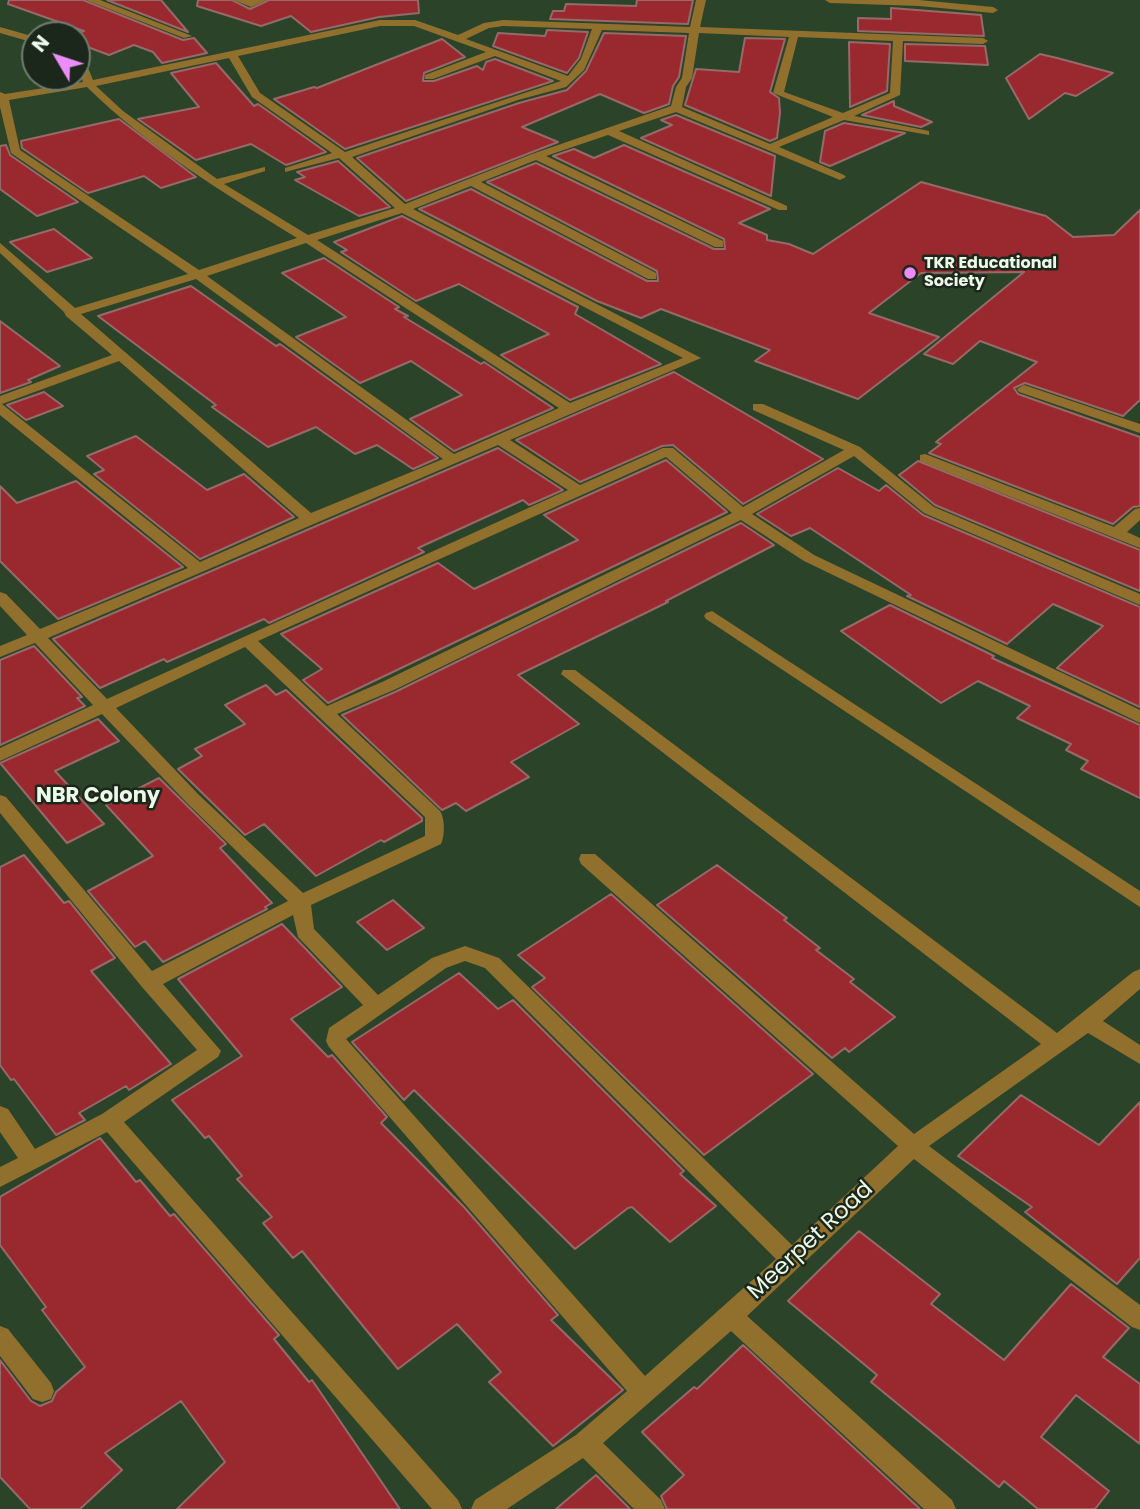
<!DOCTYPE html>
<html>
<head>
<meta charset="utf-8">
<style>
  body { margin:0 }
  #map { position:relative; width:1140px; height:1509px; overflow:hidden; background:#2b4429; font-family:Poppins,sans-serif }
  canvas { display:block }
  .north { position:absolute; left:21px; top:21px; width:70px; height:70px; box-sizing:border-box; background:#1c271b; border:2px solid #6e7b6d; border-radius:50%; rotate:309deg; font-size:19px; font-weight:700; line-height:28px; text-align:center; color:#eaf9e8 }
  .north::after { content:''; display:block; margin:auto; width:24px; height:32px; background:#ec8cfa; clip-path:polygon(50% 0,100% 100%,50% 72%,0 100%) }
</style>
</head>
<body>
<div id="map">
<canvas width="1140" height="1509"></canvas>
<div class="north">N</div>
</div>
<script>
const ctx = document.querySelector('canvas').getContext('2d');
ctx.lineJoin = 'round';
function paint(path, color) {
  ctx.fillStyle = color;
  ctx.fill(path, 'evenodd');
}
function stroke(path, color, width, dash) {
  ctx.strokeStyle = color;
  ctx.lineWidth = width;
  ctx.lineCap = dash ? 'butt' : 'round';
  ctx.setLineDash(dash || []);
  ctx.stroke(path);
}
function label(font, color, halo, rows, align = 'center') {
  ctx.font = font + ' Poppins,sans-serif';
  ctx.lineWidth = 5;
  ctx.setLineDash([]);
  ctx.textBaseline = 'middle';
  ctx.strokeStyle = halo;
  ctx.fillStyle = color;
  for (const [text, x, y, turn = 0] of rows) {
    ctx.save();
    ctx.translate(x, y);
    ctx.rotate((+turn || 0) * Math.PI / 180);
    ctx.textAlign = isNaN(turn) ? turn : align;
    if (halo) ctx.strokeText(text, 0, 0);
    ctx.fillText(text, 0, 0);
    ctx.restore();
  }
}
const building = new Path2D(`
  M9,0h74l100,40 11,-2 13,15 -45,10 -9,-11 -19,-7 -25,10 -32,-12v-8h-5l12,-4 -76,-27z
  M107,0h54l27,32z
  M198,0h34l18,9 19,-9h149l1,13 -40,4 -68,15 -20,-16 -30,10 -64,-20z
  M637,0h56l-5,24 -138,-5 3,-8h11l2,-7 70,2z
  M891,8l90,7 3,21 -126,-5v-13l33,1z
  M547,30l41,2 -9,26 -12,15 -74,-27 5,-13 47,3z
  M604,33l82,3 -7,41 -6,9 -4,18 -25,9 -44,-19 -78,33 36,15 -152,59 -49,-43 162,-55 48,-13 19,-19z
  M745,38l40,1 -15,53 9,6 1,15 -3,25 -7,3 -85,-36 11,-36 43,3z
  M442,39l23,18 -41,16 -1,8h11l43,-15 6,4 3,-8 9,-3 58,22 -208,68 -71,-50 40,-12 3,1z
  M849,42l41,2 -3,47 -37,16z
  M905,44l80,2 3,19 -83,-4z
  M1040,54l17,4 56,15 -37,23 -11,-3 -36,26 -23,-41z
  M216,63l38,43 4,-2 68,48 -40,13 -35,-21 -55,16 -58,-41 61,-12 -28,-34z
  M894,101v5l38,16 -11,5 -59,-12z
  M676,115l99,41 -4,40 -130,-58 31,-13 -11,-5z
  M119,119l77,58 -35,11 -17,-12 -56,17 -66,-45 -1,-7z
  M844,123l61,10 -75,33 -10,-4 5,-31z
  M6,145l4,10 68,47 -41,14 -37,-27v-43z
  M624,145l146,64 -31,14 28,12v5l22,4 24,10 108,-72 125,34 27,21 41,-2 26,-25v190l-17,16 -98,-33 -11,5 4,6 122,43v69l-7,1 -20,17 -184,-71 12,-9 -5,-2 101,-80 -57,-21 -27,23 -29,-10 100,-82 -103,1 -52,40 70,24 -81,62 -103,-38 15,-11 -109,-41 -20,9 -44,-17 -178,-92 52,-20 176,92h11l-1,-10 -170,-89 49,-19 178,86h11l-1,-10 -171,-83 21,-7 20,9z
  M338,161l52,46 -31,9 -64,-36 10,-3 -8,-5z
  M402,216l176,91 -3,7 86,50 -91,36 -69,-45 48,-21 -90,-50 -43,17 -75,-49 6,-2 -13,-8z
  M54,229l38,29 -45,14 -37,-30z
  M324,258l75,49 -4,2 13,7 -4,1 77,47 3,-2 69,46 -99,43 -44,-32 52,-24 -51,-34 -51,22 -64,-46 50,-20 -64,-44z
  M191,286l85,60 4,-2 158,114 -25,11 -36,-24 -22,9 -39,-27 -48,20 -56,-40 4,-2 -118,-89z
  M0,321l60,45 -32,14 3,2 -31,11z
  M674,372l149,87 -80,45 -70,-59 -11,1 -82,36 -64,-42z
  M44,392l19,14 -37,14 -19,-15z
  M136,436l71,54 37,-16 50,43 -94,42 -106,-85 10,-4 -17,-14z
  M498,448l65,42 -34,15 -6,-5 -105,48 6,4 -155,71 -5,-4 -97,43 -3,-3 -64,29 -47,-49z
  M666,460l61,52 -399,191 -25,-23 19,-11 -41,-35 157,-71 36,26 104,-49 -34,-25z
  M918,461l222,89v41l-205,-86 -36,-30z
  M838,468l41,23 7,-6 37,30 217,92v100l-83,-39 46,-42 -50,-22 -46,40 -100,-48 4,-1 -101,-67 -19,8 -34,-22z
  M76,481l107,86 -125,52 -58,-58v-75l17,17z
  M741,523l33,22 -108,56 2,1 -150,73 61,49 -68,38 18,15 -63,34 -10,-8 -14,7 -100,-95 53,-23z
  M890,605l104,51 -2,2 148,67v73l-59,-29 7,-8 -22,-11 5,-6 -54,-26 13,-12 -52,-25 -37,22 -100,-72z
  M34,646l48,51 -5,1 8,8 -85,39v-85z
  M266,685l10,10 10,-5 136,128v3l-38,21 -3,-2 -65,36 -52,-52 -19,11 -67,-66 24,-13 -7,-7 50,-25 -20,-19z
  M98,719l21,22 -64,30 49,53 -37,19 -67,-80z
  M159,778l67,66 -6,4 52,55 -7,4 2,2 -104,53 -18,-21 -10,6 -47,-56 65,-35 -47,-51z
  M24,855l40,48 5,-2 46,57 -24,13 80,93 -42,26 -3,-4 -47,27 6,7 -29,15 -42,-56 -3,1 -11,-15v-198z
  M717,865l70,53 -3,2 36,28 -4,2 38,29 -4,3 45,35 -46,35 -4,-4 -13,10 -175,-153z
  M611,894l202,180 -109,81 -172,-168 13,-9 -27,-23z
  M393,900l31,28 -37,22 -30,-28z
  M282,924l60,63 -51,32 37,38 4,-2 55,62 -6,6 83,84 94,108 -7,5 72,70 -70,56 -64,-64 12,-10 -44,-48 -59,45 -96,-118 -9,7 -30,-35 9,-6 -35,-38 5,-3 -33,-40 -4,2 -33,-38 70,-44 -64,-77z
  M459,973l39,36 15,-9 171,171 -4,3 36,32 -46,36 -38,-35 -4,1 -53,41 -161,-159 -10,10 -52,-58z
  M1021,1095l78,50 41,-43v156l-23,26 -92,-72 7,-5 -74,-51z
  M100,1138l36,44 4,-2 30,36 4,-2 105,121 -5,4 35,43 3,-2 88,129h-223l48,-47 -44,-61 -76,52 17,17 -42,39h-50l-30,-32v-117l31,41 9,5 12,-5 4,-9 29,-25 -43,-57 4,-3 -46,-62v-48z
  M859,1231l81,63 -9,10 73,56 67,-76 58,44 -26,29 37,27v60l-64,-49 -35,42 68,54 -14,18h-57l-34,-28 -5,6 -128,-105 6,-7 -89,-74z
  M743,1345l177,164h-253l-6,-13 23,-21 -42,-43 52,-45 3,2z
  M596,1475l34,34h-74z`);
const street = new Path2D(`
  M86,0h14l92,36 -8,2z
  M234,0h33l-16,7z
  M696,0h10l-6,27 283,11 5,3 -5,3 -80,-3 -3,54 -46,21 75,15v4l-85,-15 -65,27 65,28 2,2 -6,3 -164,-68 -57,19 168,75v4h-8l-171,-75 -62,21 177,85v6h-8l-179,-87 -55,22 175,91v6h-8l-177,-93 -58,23 288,149 -191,82 70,45 83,-37h10l70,59 101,-57 -91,-40v-6h10l97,43 74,60 206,87v11l-216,-92 -70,-57 -102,58 62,41 326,155v13l-336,-162 -63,-41 -347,170 -57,24 103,97c5,7 5,25 1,33l-130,61 3,24 64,66 54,-37 33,-12 34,12 293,287 106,-99 -317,-282 -2,-5 2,-5h14l319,280 127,-90 -480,-370 2,-4h12l482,363 76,-61 7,-3v20l-37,32 37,24v19l-52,-31 -159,113 211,159v25l-8,-3 -218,-168 -167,157 205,184 4,9h-32l-193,-178 -128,112 58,57 4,9h-31l-51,-51 -76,51h-36l4,-9 101,-65 51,-44 -298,-344 -3,-6 3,-13 34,-23 -65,-68 -5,-22 -130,69 58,67 -3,6 -94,65 334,378 4,9h-30l-325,-377 -107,55v-20l18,-9 -18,-26v-26l8,3 27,40 67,-35 95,-64 -55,-63 -142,-174v-18l6,2 146,174 136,-70 -102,-99 -84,-88 -102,47v-13l93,-43 -58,-62 -35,14v-11l27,-11 -27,-29v-14l6,2 34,35 148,-61 -188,-153v-19l112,-41 -46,-39 -2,-4 -64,-59v-10l75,65 113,-34 -177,-121 -11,-46v-15l5,2 78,-12 -6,-16v-16l5,3 11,27 287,-60h35l43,15 26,-12 19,-3 187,7zM380,26h34l72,26 -61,23v4h8l62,-23 66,25 -216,71 -85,-59 -22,-37zM503,26l89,3 -11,30 -13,17 -102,-37 23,-11zM602,30l87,3 -7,45 -6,9 -5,19 -139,48 -127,50 -53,-47 166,-57 48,-13 18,-17zM699,33l90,4 -16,56 60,24 -63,27 -88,-37 4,-20 6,-9zM798,37l95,4 -3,52 -47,20 -59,-21zM229,58l23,39 80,56 -47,15v4l54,-14 56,50 -87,27 -84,-51 41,-13v-4l-48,12 -94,-68 -27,-25zM87,87c62,61 137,106 210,151l-98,32 -179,-120 -11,-50zM402,213l281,145 -113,45 -253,-163zM306,243l253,165 -105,46 -247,-178zM196,279l247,180 -132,54 -230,-199zM119,361l180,157 -99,44 -198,-158zM498,445l70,45 -461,209 -59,-61zM666,457l66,56 -350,169 -55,24 -69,-65zM245,647l180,170v19l-122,57 -105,-99 -82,-86zM465,961l20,7 291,291 -131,117 -299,-337 100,-71z
  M825,0h94l74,7 5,3 -5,3 -74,-7 -89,-3z
  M0,27l35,10v6l-35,-10z
  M1024,385l116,39v9l-121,-41 -2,-3z
  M925,454l189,73 21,-18 5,-1v12l-13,12 13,6v10l-220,-87v-6z
  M712,611l428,280v16l-434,-288 -2,-3 2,-3z
  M0,1326l8,3 43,54 3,8 -3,8 -9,3 -9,-3 -33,-43z`);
const markers = [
  [910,273,7,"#ec8cfa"]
];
const farPoinames = [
  ["TKR Educational",924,264],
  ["Society",924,282]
];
const neighbourhoodNames = [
  ["NBR Colony",98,797]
];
const nearStreetnames = [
  ["Meerpet Road",811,1241,-43]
];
paint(building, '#99292f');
stroke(building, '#956a68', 2);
paint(street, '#91702e');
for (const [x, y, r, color] of markers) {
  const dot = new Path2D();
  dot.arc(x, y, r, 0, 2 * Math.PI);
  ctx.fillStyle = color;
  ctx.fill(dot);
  stroke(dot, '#1c271b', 2.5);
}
label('bold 16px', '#eaf9e8', '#1c271b', farPoinames, 'left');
label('bold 21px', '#eaf9e8', '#1c271b', neighbourhoodNames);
label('23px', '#eaf9e8', '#1c271b', nearStreetnames);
</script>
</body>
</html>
